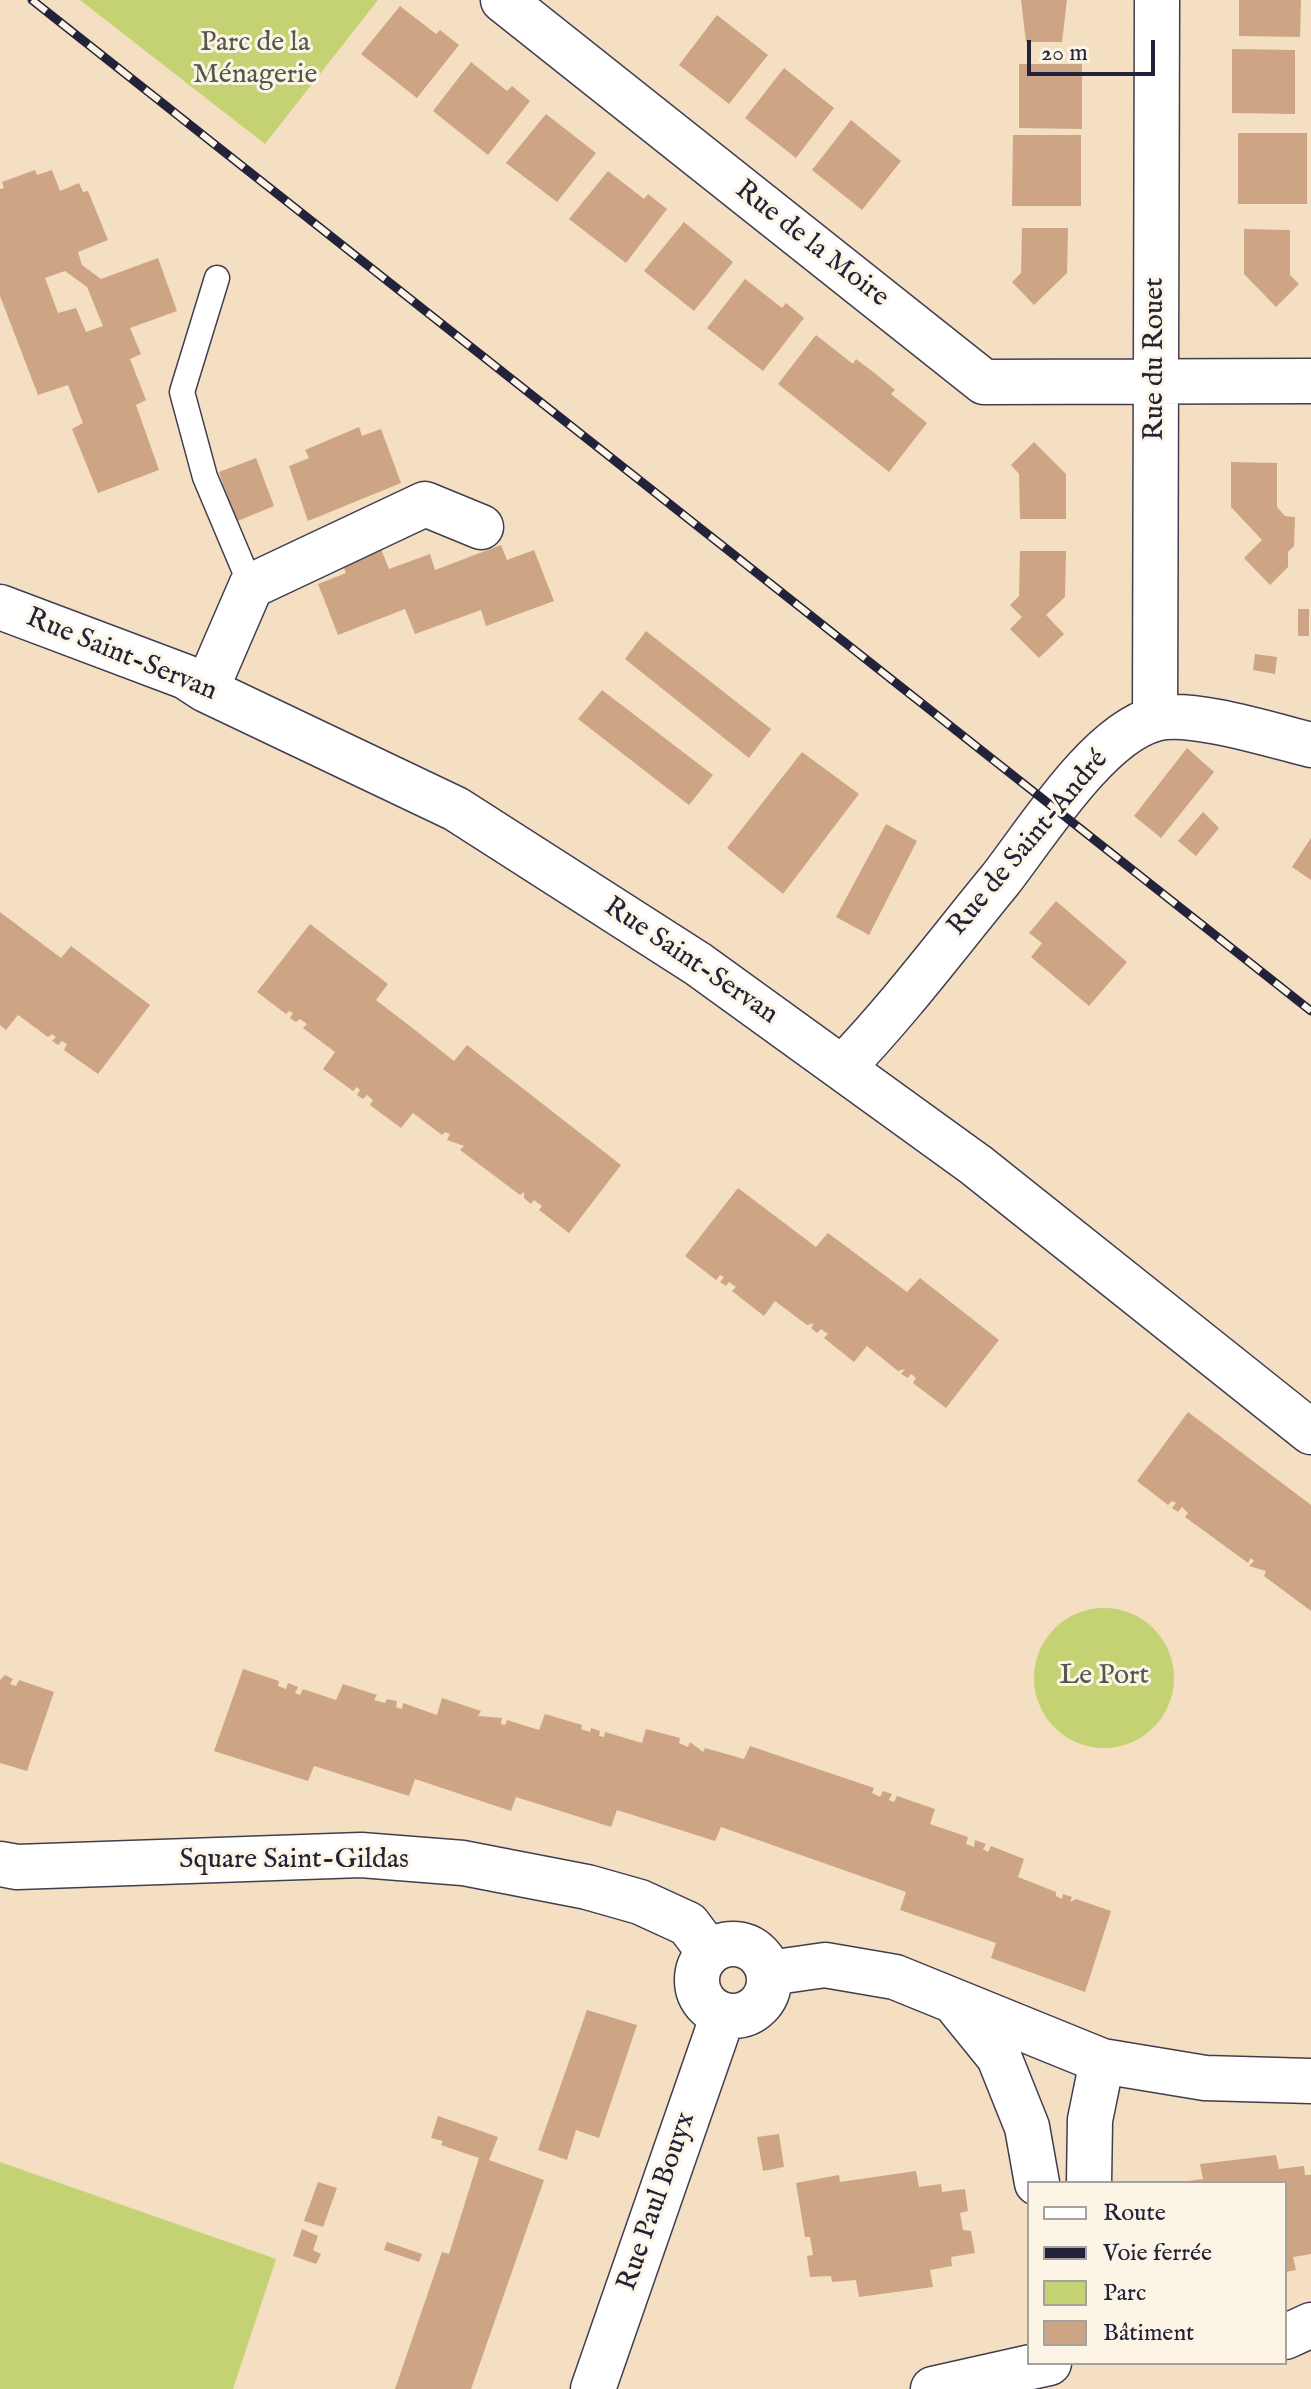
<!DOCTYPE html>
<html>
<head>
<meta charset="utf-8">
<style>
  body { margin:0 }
  #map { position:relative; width:1311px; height:2389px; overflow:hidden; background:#f4dfc2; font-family:"IM FELL English",serif }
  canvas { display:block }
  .legend { position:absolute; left:1027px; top:2181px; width:260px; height:184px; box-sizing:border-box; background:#fcf5e5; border:2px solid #a5a1a1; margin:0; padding:10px 14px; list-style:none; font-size:24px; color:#22223b }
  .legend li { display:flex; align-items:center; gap:16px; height:40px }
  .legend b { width:40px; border:2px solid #a5a1a1 }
  .scale { position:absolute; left:1027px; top:40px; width:128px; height:36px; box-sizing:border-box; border:4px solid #22223b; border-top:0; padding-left:10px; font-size:24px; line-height:28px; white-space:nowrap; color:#22223b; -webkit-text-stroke:6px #fcf5e5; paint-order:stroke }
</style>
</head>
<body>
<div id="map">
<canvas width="1311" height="2389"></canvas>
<ul class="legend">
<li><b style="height:10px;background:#fff"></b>Route</li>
<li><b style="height:10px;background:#22223b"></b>Voie ferrée</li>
<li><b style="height:22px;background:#c5d274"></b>Parc</li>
<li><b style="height:22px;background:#cda585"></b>Bâtiment</li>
</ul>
<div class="scale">20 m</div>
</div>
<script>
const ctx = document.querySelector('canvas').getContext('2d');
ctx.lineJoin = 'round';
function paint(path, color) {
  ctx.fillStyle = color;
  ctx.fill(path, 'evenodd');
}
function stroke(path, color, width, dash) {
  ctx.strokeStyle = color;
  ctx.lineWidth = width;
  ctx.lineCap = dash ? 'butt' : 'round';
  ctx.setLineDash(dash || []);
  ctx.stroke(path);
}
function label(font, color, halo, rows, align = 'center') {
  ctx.font = font + ' "IM FELL English",serif';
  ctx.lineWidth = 6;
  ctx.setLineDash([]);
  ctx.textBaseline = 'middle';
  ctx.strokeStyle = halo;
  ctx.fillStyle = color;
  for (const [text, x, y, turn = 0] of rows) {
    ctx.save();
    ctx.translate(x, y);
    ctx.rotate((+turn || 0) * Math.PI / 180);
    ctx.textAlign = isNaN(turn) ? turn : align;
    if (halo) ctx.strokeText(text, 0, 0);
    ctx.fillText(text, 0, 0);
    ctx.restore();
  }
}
const green = new Path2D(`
  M80,0h298l-113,144z
  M1034 1678a70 70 0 1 1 140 0a70 70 0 1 1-140 0Z
  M0,2162l276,97 -43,130h-233z`);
const building = new Path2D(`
  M1021,0h46l-5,42h-36z
  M1239,0h62l-1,37 -61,-1z
  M400,6l36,28 4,-4 19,15 -42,53 -56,-44z
  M717,15l51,40 -39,49 -50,-39z
  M1232,49l63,1v64l-63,-1z
  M471,62l36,29 5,-5 18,15 -42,54 -55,-44z
  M1019,64h63v65l-63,-1z
  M784,68l50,40 -38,50 -51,-40z
  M546,114l50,39 -39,49 -51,-39z
  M851,120l50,41 -39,49 -50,-40z
  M1238,133h69v71h-69z
  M1013,135h68v71h-69z
  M35,170l2,5 15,-5 8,21 19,-8 4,9 5,-1 20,49 -30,12 4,13 19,14 57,-21 19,53 -47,17 11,26 -11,5 16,41 -10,5 23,65 -61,23 -26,-64 11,-6 -15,-38 -30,10 -38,-99v-107l4,-1 -2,-6zM65,271l22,16 16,39 -17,6 -10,-24 -18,5 -13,-35z
  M608,171l36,28 4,-5 19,15 -41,54 -57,-44z
  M684,222l49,40 -39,49 -50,-40z
  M1022,228h46l-1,45 -33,32 -22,-23 9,-9z
  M1244,229l46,1v45l9,9 -23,23 -32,-33z
  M745,279l37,29 4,-5 18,15 -41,53 -56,-43z
  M816,335l37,29 3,-5 20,15 19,16 -4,4 36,29 -38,49 -111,-88z
  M359,427l3,9 19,-7 20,54 -93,38 -19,-55 20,-8 -4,-8z
  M1034,442l32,32v45h-46l-1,-45 -8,-9z
  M256,458l18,48 -39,16 -16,-50z
  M1231,462l46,1v44l8,9 10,1 -1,29 -6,6v15l-18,18 -26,-27 18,-18 -31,-33z
  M379,544l10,25 41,-15 5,16 66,-25 6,15 27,-10 20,51 -68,25 -5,-16 -66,24 -10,-25 -67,26 -20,-51 28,-11 -6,-15z
  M1020,551h46l-1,46 -19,18 18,19 -25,24 -29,-29 12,-12 -12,-12 9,-9z
  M1298,609h11v27h-11z
  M646,631l125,98 -22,29 -124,-99z
  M1255,654l22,3 -2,17 -22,-4z
  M602,690l111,85 -24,30 -111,-86z
  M1187,748l27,24 -53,66 -27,-22z
  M802,752l57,42 -76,100 -56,-46z
  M1203,812l16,16 -23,28 -18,-15z
  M886,824l31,17 -48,94 -33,-18z
  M1311,838v42l-19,-13z
  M1056,901l71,61 -38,44 -58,-49 11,-14 -13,-10z
  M0,912l61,46 10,-12 79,59 -52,69 -34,-24 3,-6 -5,-3 -4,4 -6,-4 4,-4 -4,-3 -4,3 -30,-22 -12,15 -6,-5z
  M310,924l78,60 -12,16 39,30 39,31 13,-16 154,120 -52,68 -30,-23 3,-4 -8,-6 -3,4 -7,-6v-6l-4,3 -60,-45 4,-4 -17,-6 3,-6 -5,-2 -3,3 -29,-22 -12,15 -31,-23 3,-5 -6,-5 -4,4 -6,-4 3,-5 -3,-3 -4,4 -30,-22 12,-17 -32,-24 4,-4 -7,-5 -4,3 -6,-4 3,-5 -4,-2 -3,3 -29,-22z
  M738,1188l78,59 12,-14 79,59 13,-14 79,62 -53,68 -33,-25 3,-5 -5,-4 -3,4 -7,-4 4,-5 -7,2 -31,-25 -13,16 -30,-24 4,-4 -7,-5 -4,4 -6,-5 3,-5 -7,2 -32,-24 -11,15 -32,-25 4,-4 -7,-5 -3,4 -6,-4 4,-5 -4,-2 -4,5 -31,-24z
  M1188,1412l123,93v106l-47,-35 2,-5 -17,-5 5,-5 -3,-3 -3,5 -63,-46 3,-4 -6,-6 -4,5 -6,-4 4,-5 -4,-2 -4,4 -31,-24z
  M243,1669l36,12 -1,5 8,3 2,-6 10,4 -3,6 5,2 3,-6 33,11 7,-16 34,11 -3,5 11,3 2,-4 10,2 -1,6 6,2 1,-6 34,12 5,-17 39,13 -3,5 24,2 -1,6 4,1 2,-5 32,10 6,-16 37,11 -1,4 9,3 1,-4 9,3 -1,5 5,1 1,-5 37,11 4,-14 34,9 -1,5 9,4 2,-5 13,10 2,-4 39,11 6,-13 124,42 -2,5 8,4 3,-6 9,3 -3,6 5,2 3,-6 38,13 -5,15 38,13 -2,7 8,3 1,-7 11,4 -3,5 5,3 3,-6 33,13 -6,18 38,15v4l6,3 1,-5 9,3 -2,5 6,-3 35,12 -26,81 -94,-34 5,-15 -96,-33 6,-18 -185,-65 -6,14 -98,-31 -6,17 -95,-30 -5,14 -96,-32 -6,17 -95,-30 -6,15 -94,-30z
  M5,1675l8,4 -3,5 6,2 3,-6 35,12 -27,79 -27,-8v-83z
  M587,2010l50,15 -38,113 -23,-8 -9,30 -29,-10z
  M438,2116l60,21 -9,23 55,20 -73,209h-76l47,-137 7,2 30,-96 -38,-13 2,-4 -12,-3z
  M779,2134l5,33 -21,4 -6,-34z
  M1276,2155l3,14 25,-3 1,9h6v79l-18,3 3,13 -11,2v-89l-97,-2 15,-2 -3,-15z
  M916,2171l3,16 22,-3 1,8 23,-3 3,22 -8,2 3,17 8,1 4,22 -24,4 1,9 -22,4 3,17 -74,10 -3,-17 -24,2 -1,-6 -21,1 -3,-21 6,-1 -3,-18h-5l-9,-54 43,-8 1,7z
  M318,2182l19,6 -14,39 -19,-6z
  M302,2229l16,7 -5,14 8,4 -5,10 -23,-8z
  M387,2242l35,12 -3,8 -35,-12z`);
const lane = new Path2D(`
  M217,278l-35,114 23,85 46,109`);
const street = new Path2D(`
  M503,0l481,382 327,-1
  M0,607l186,70 20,13 250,119 242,155 278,201 335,267
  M206,690l45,-104 174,-82 56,23
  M1155,719l2,-719
  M843,1067c56,-58 106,-125 157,-187 36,-46 98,-146 155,-161 34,-10 120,17 156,26
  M0,1864l17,3 344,-12 102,8 124,24 53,15 48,22 21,28
  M697 1980a36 36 0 1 1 72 0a36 36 0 1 1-72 0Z
  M769,1973l56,-8 70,12 207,84 103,17 106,3
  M956,2004l43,53 28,70 10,56
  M1089,2183l1,-63 12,-59
  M1285,2337l26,-12
  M593,2389l130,-374
  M933,2389l116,-26`);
const rail = new Path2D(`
  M32,0l1279,1011`);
const parkNames = [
  ["Parc de la",255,44],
  ["Ménagerie",255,76],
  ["Le Port",1104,1677]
];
const streetNames = [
  ["Rue de la Moire",811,245,38],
  ["Rue du Rouet",1156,359,-90],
  ["Rue Saint-Servan",121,656,22],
  ["Rue de Saint-André",1029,844,-50],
  ["Rue Saint-Servan",690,962,34],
  ["Square Saint-Gildas",294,1861],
  ["Rue Paul Bouyx",658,2202,-71]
];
paint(green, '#c5d274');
paint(building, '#cda585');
stroke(lane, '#423e4f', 27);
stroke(street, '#423e4f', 47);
stroke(lane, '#fff', 24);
stroke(street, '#fff', 44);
stroke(rail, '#22223b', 9);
stroke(rail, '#fcf5e5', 6, [18]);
label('28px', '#53574c', '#fcf5e5', parkNames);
label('28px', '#22223b', '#fcf5e5', streetNames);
</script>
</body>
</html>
